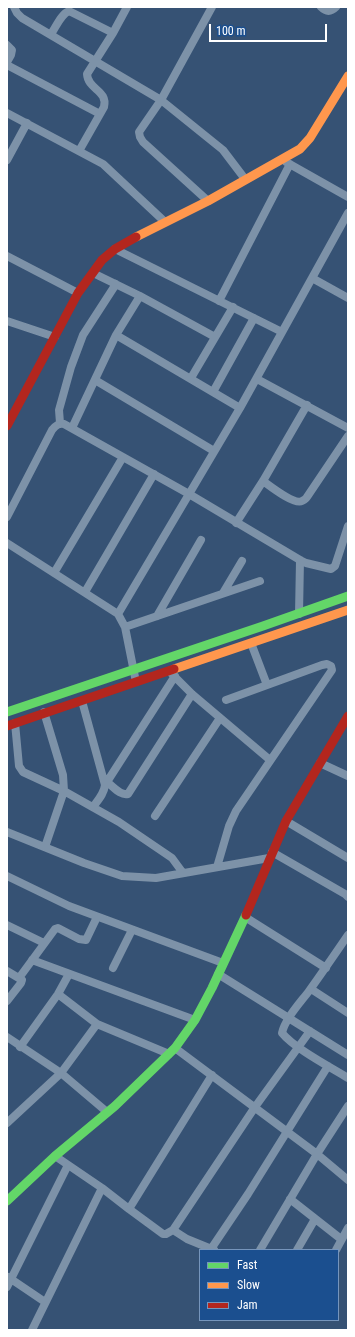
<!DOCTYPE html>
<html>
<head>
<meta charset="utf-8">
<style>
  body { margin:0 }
  #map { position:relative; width:355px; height:1337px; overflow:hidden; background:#365274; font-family:"Roboto Condensed",sans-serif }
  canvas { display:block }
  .frame { position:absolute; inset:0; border:8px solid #fff; pointer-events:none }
  .legend { position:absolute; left:199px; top:1249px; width:140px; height:72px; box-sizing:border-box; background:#1b4f8f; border:1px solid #7695bc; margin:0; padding:5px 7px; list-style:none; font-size:12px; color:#fff }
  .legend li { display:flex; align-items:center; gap:8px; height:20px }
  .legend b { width:20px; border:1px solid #7695bc }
  .scale { position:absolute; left:209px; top:24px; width:118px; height:18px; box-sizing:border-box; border:2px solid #fff; border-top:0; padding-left:5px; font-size:12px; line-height:14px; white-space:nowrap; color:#fff; -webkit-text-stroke:3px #1b4f8f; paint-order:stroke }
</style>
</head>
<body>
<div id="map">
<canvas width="355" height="1337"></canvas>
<div class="frame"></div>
<ul class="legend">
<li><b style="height:5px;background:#63d668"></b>Fast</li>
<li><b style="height:5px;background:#ff974d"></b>Slow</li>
<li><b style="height:5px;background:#b3261e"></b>Jam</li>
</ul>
<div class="scale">100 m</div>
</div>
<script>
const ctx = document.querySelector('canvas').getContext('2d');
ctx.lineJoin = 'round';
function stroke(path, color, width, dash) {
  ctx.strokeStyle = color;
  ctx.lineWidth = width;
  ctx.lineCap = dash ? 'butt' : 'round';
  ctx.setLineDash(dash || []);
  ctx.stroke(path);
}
const street = new Path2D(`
  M14,7l3,6 5,5 139,82 62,50 22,29
  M321,7c5,5 10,5 15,0
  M51,34c5,-7 10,-20 18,-23l44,22
  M7,45l5,5 -1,5 -4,7
  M7,65l93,49
  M7,113l96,51 62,58
  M79,151l25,-44c4,-17 -16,-17 -17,-33l26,-41 14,-26
  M7,160l20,-37
  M286,162l62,35
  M208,201l-65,-59 -3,-5 -1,-5 22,-32 51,-93
  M115,249l167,83
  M7,256l71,37
  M93,273l47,23 75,41
  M312,278l36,20
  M219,301l71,-137
  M7,321l48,16
  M116,335l124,73
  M191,378l42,-71
  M257,379l91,49
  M95,380l119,71
  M213,392l41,-74
  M60,423l-1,-13 12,-43 12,-32 33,-51
  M72,428l44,-93 24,-39
  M263,481c7,5 31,24 39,20 2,-1 4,-2 5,-4l41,-61
  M7,517l45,-87c4,-5 7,-7 12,-6l125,70 111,66 6,3 25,6 4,-3 13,-40
  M236,523l27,-42 44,-76
  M7,543l111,71 7,13 11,55
  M54,573l69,-116
  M85,592l69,-118
  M223,593l19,-32
  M118,614l122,-206 108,-195
  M299,614l1,-54
  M157,616l44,-76
  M125,627l135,-46
  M251,643l16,42
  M169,671l23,23 78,66
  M82,701l23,84c-1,9 -7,15 -12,22
  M44,712l19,63 1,16 -19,56
  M15,723l4,43 4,6 41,19 55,31 53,36 11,15
  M320,763l28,13
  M107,782c6,4 13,14 21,12l64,-100
  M105,785l70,-109
  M155,816l65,-98
  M286,821l62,37
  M7,832l77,31 38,13 34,2 113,-20
  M272,852l73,42 3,3
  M217,867l12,-41 7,-15 96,-141 -1,-4 -4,-2 -5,1 -96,35
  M7,876l62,30 154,57
  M245,917l81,51
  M7,925l37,18
  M348,935c-13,19 -26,38 -39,56 -9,12 -24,28 -27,42 12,15 48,34 66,45
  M32,960l163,60
  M113,968l19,-38
  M7,971l15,9 -1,3 -14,18
  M218,974l130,81
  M19,978l36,-49 3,-1 21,11 7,1 11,-23
  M311,989l37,24
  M58,994l39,30 72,30
  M7,1037l54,36 46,39
  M20,1047l38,-53 11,-20
  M175,1048l142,106 31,26
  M7,1123l54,-50 36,-49
  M55,1156l47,32 27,21 34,25h3l7,-4 82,-123 55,-76
  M290,1199l51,40
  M129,1209l83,-134
  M173,1230l14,9 27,11
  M211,1249l37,-55 80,-128
  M260,1250l57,-96 31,-48
  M297,1250l18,-31
  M336,1250l12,-22
  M8,1277l37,25
  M7,1287l61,-122
  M32,1330l70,-142`);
const fast = new Path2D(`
  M7,712l256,-86 85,-30
  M7,1201l48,-45 60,-50 60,-58 20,-28 17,-32 34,-73`);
const slow = new Path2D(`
  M136,237l72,-36 92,-52 10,-11 38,-62
  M174,669l174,-59`);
const jam = new Path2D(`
  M7,426l71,-133 24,-33 13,-11 21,-12
  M7,726l167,-57
  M246,915l40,-94 62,-105`);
stroke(street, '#7d92a8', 8);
stroke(fast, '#63d668', 9);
stroke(slow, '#ff974d', 9);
stroke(jam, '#b3261e', 9);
</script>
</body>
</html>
